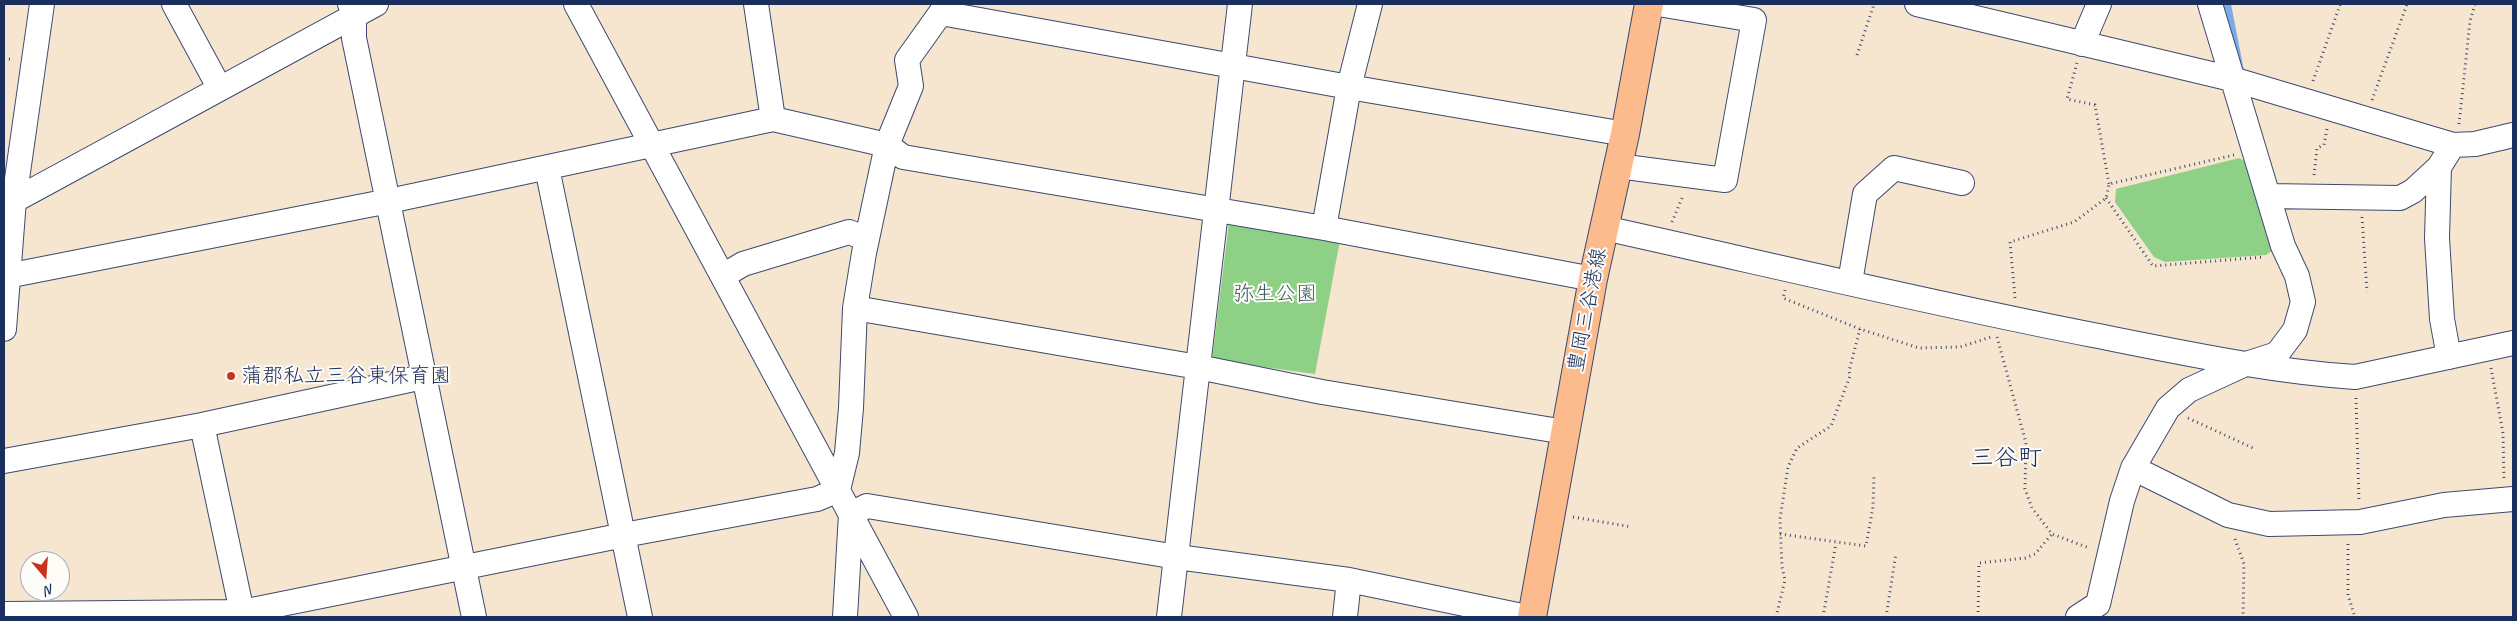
<!DOCTYPE html>
<html>
<head>
<meta charset="utf-8">
<style>
  body { margin:0 }
  #map { position:relative; width:2517px; height:621px; overflow:hidden; background:#f6e6d0; font-family:Caveat,sans-serif }
  canvas { display:block }
  .frame { position:absolute; inset:0; border:5px solid #1b2f5e; pointer-events:none }
  .north { position:absolute; left:20px; top:551px; width:50px; height:50px; box-sizing:border-box; background:#fdfcf7; border:1px solid #a3aaba; border-radius:50%; rotate:162deg; font-size:14px; font-weight:700; line-height:20px; text-align:center; color:#1b2f5e }
  .north::after { content:''; display:block; margin:auto; width:18px; height:22px; background:#c8321e; clip-path:polygon(50% 0,100% 100%,50% 72%,0 100%) }
</style>
</head>
<body>
<div id="map">
<canvas width="2517" height="621"></canvas>
<div class="frame"></div>
<div class="north">N</div>
</div>
<script>
const ctx = document.querySelector('canvas').getContext('2d');
ctx.lineJoin = 'round';
function paint(path, color) {
  ctx.fillStyle = color;
  ctx.fill(path, 'evenodd');
}
function stroke(path, color, width, dash) {
  ctx.strokeStyle = color;
  ctx.lineWidth = width;
  ctx.lineCap = dash ? 'butt' : 'round';
  ctx.setLineDash(dash || []);
  ctx.stroke(path);
}
function label(font, color, halo, rows, align = 'center') {
  ctx.font = font + ' Caveat,"Klee One",sans-serif';
  ctx.lineWidth = 4;
  ctx.setLineDash([]);
  ctx.textBaseline = 'middle';
  ctx.strokeStyle = halo;
  ctx.fillStyle = color;
  for (const [text, x, y, turn = 0] of rows) {
    ctx.save();
    ctx.translate(x, y);
    ctx.rotate((+turn || 0) * Math.PI / 180);
    ctx.textAlign = isNaN(turn) ? turn : align;
    if (halo) ctx.strokeText(text, 0, 0);
    ctx.fillText(text, 0, 0);
    ctx.restore();
  }
}
const green = new Path2D(`
  M2239,158l7,4 27,88 -7,5 -101,7 -11,-5 -39,-55 1,-13z
  M1229,222l111,18 -25,134 -103,-14z`);
const water = new Path2D(`
  M2215,4h16l13,67 -11,-3z`);
const path = new Path2D(`
  M1857,55l17,-51
  M4,58l9,2
  M2077,63l-10,36 28,6 14,79
  M2313,81l27,-76 -4,-1
  M2372,100l35,-96
  M2459,124l11,-103 5,-17
  M2314,175l3,-27 7,-3 3,-16
  M2106,198l47,68 111,-9
  M2362,217l5,75
  M1672,222l10,-24 3,-1
  M1785,290l-2,8 77,31 59,19 41,-1 31,-10
  M2015,298l-5,-56 64,-20 32,-24 3,-14 125,-29
  M1997,337l29,106 -1,46 7,19 20,26 37,14
  M2491,368l12,65 1,46
  M2356,398l3,104
  M2188,418l65,30
  M1573,517l59,10
  M1780,534l86,12 7,-39 1,-32
  M2235,539l9,25 -1,53
  M2348,544v51l7,22
  M1776,617l9,-37 -3,-13 -2,-48 8,-52 9,-19 34,-22 19,-50 -1,-5 11,-42
  M1823,617l13,-74
  M1886,617l10,-64
  M1978,617l1,-54 46,-5 10,-4 17,-20`);
const minor = new Path2D(`
  M174,4l45,83
  M350,4l4,11v23l120,579
  M576,4l330,613
  M756,4l17,115
  M1917,4l315,75 221,66 22,-1 38,-9
  M941,13l408,74 276,47
  M2082,44l17,-40
  M1618,166l107,14 29,-160 -96,-16
  M547,168l93,449
  M2268,196l132,2 13,-7 26,-24
  M4,206l372,-202
  M1324,228l25,-141 21,-83
  M1604,228c163,36 325,75 489,107 87,17 173,36 262,42l158,-34
  M7,276l382,-75 384,-82 114,26 16,12 421,71 269,51
  M723,276l20,-12 106,-32 18,7
  M1850,282l15,-88 29,-26 68,15
  M855,308l343,59 124,25 243,40
  M4,329l10,-129 28,-196
  M2449,357l-7,-38 -5,-81 2,-71 14,-22
  M202,425l41,192
  M4,461l198,-36 221,-48
  M2133,468l95,47 41,9 91,-2 84,-17 69,-6
  M4,614l238,-2 382,-77 193,-36 21,-9 9,-37 4,-45 4,-100 9,-55 23,-108 24,-59 -4,-26 40,-56
  M845,617l6,-103 16,-8 310,51 172,23 178,37
  M1169,617l71,-613
  M1345,617l4,-37
  M2078,617l20,-13 24,-103 11,-33 35,-60 21,-18 54,-25 34,-11 18,-24 8,-28 -6,-26 -14,-30 -73,-242`);
const major = new Path2D(`
  M1532,617l61,-338 32,-145 24,-130`);
const markers = [
  [231,376,5,"#c8321e"]
];
const parkNames = [
  ["弥生公園",1275,294]
];
const streetNames = [
  ["豊岡三谷港線",1588,310,-79]
];
const poiNames = [
  ["蒲郡私立三谷東保育園",241,376]
];
const quarterNames = [
  ["三谷町",2006,459]
];
paint(green, '#8fd087');
paint(water, '#7cace6');
stroke(minor, '#3c4a6f', 26);
stroke(major, '#3c4a6f', 30);
stroke(path, '#3c4a6f', 3, [1, 4]);
stroke(minor, '#fff', 24);
stroke(major, '#fbbb8c', 28);
for (const [x, y, r, color] of markers) {
  const dot = new Path2D();
  dot.arc(x, y, r, 0, 2 * Math.PI);
  ctx.fillStyle = color;
  ctx.fill(dot);
  stroke(dot, '#fdfcf7', 2);
}
label('21px', '#3e5f6a', '#fdfcf7', parkNames);
label('21px', '#1b2f5e', '#fdfcf7', streetNames);
label('21px', '#1b2f5e', '#fdfcf7', poiNames, 'left');
label('24px', '#1b2f5e', '#fdfcf7', quarterNames);
</script>
</body>
</html>
